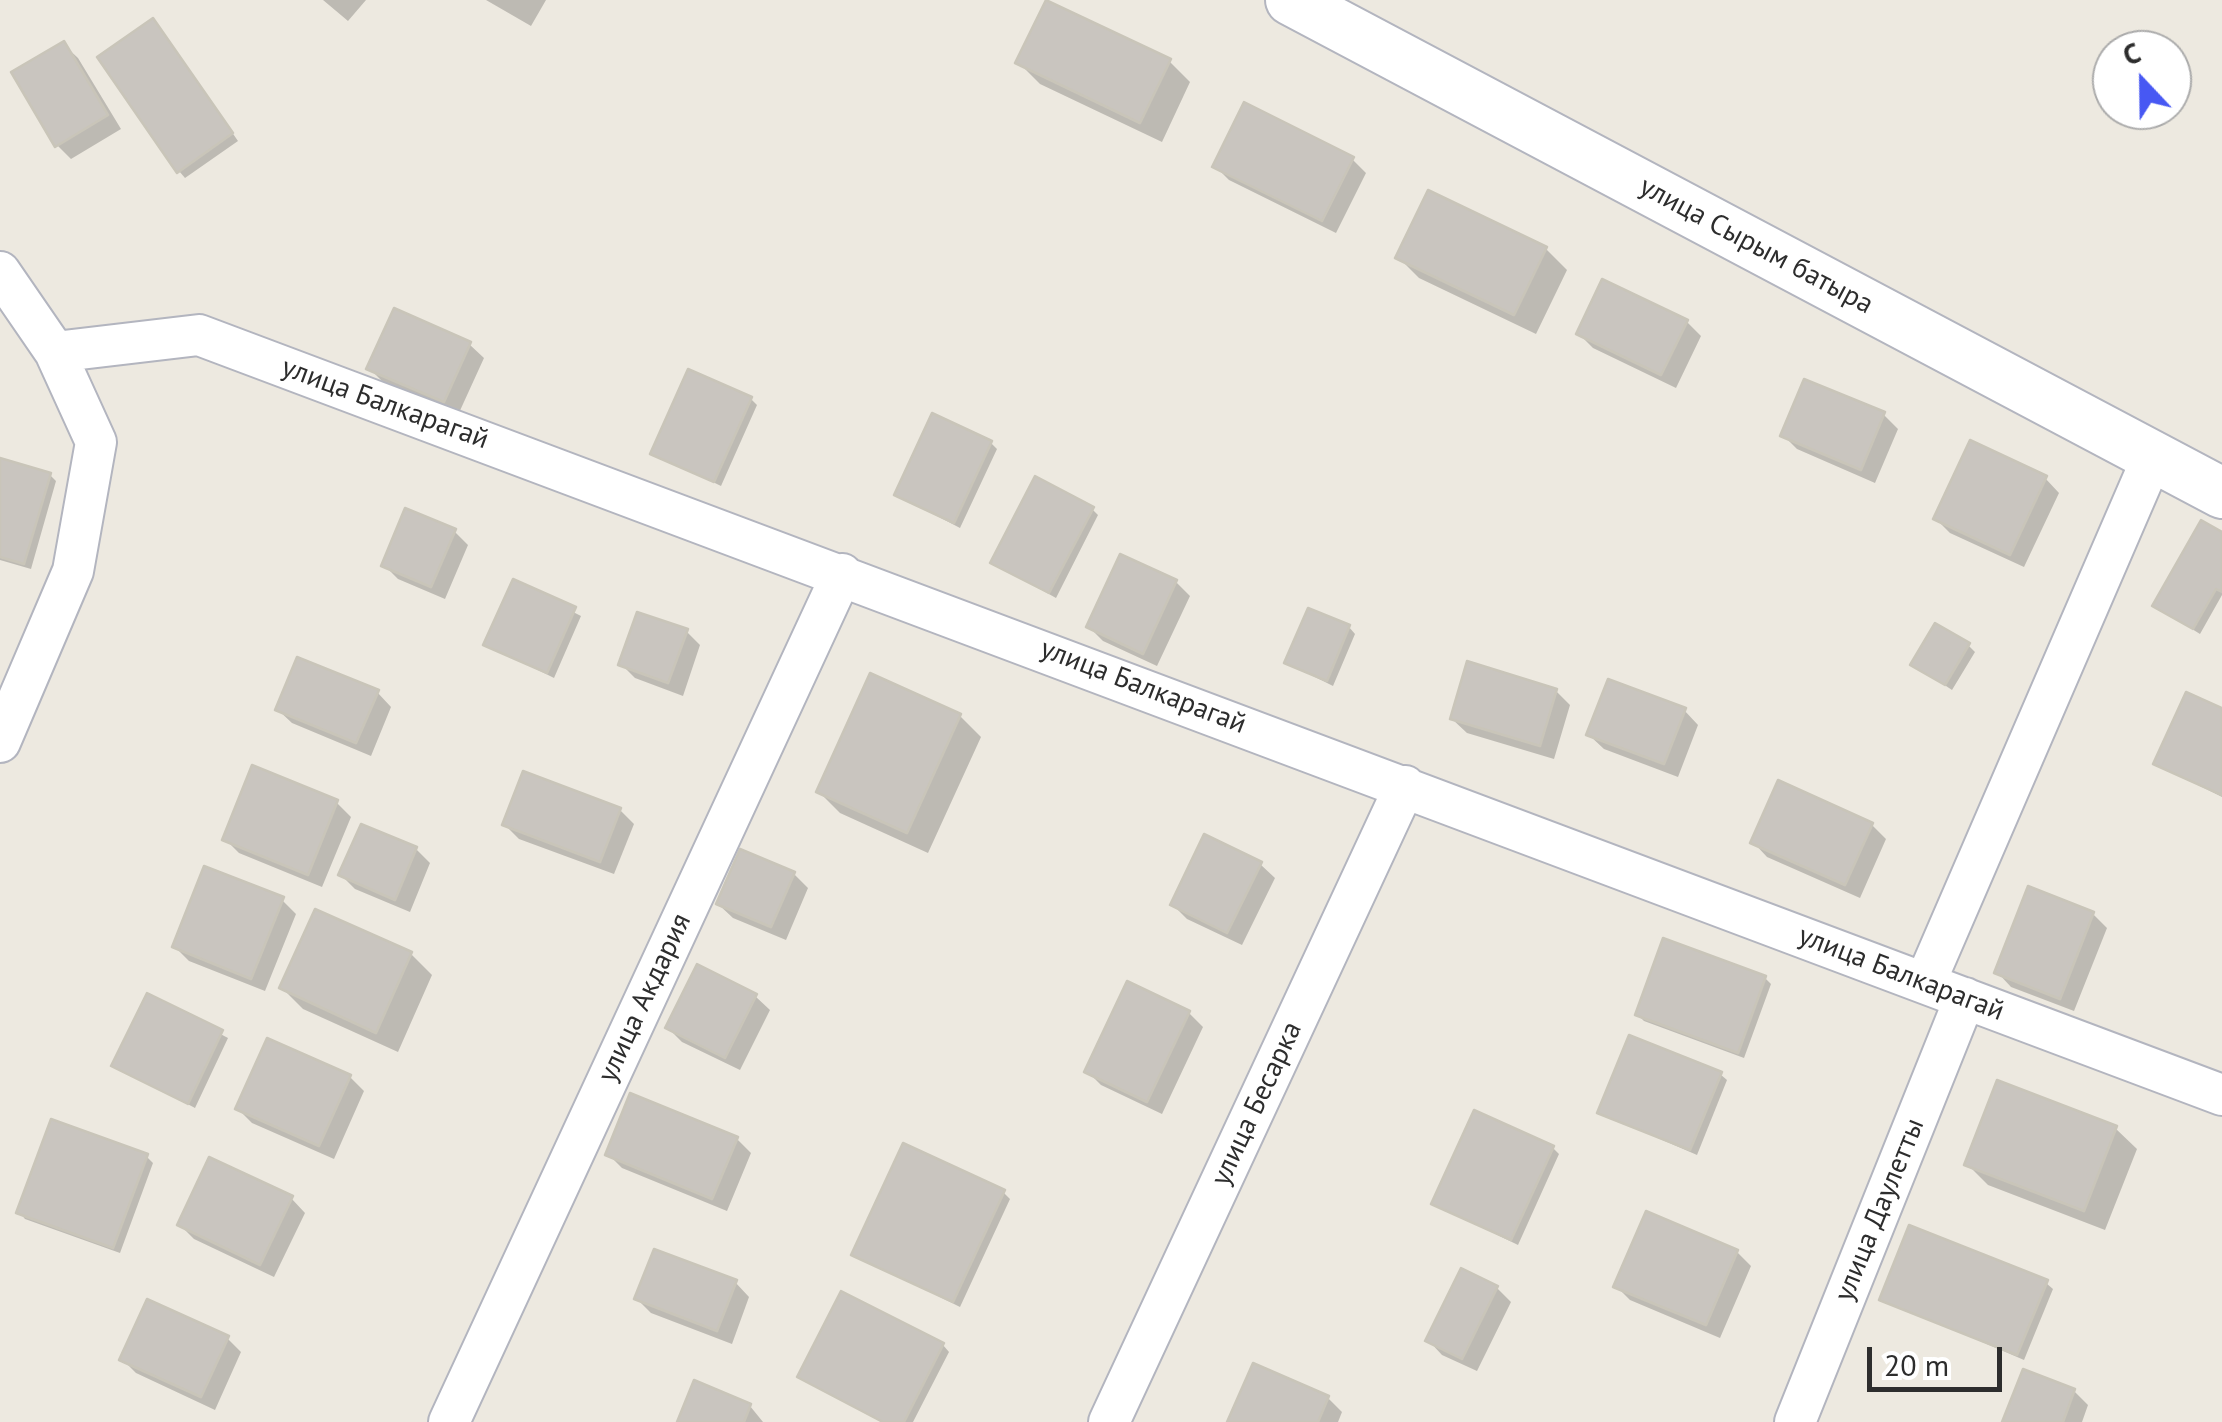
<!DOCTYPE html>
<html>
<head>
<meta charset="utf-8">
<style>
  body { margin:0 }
  #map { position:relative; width:2222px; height:1422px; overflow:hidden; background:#ede9e0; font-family:"PT Sans",sans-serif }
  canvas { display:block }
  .north { position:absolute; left:2092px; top:30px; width:100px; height:100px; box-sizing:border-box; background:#fff; border:2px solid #ababab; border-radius:50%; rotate:338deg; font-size:28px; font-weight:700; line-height:40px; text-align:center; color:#2d2d2d }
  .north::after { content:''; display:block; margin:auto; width:35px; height:45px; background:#4758f3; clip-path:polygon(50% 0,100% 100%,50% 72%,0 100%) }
  .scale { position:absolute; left:1867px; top:1347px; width:135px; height:45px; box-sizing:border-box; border:5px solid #2d2d2d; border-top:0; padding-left:12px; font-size:30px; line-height:35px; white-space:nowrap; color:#2d2d2d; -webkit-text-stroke:8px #fff; paint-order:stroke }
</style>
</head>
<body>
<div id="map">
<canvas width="2222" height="1422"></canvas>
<div class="north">С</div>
<div class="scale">20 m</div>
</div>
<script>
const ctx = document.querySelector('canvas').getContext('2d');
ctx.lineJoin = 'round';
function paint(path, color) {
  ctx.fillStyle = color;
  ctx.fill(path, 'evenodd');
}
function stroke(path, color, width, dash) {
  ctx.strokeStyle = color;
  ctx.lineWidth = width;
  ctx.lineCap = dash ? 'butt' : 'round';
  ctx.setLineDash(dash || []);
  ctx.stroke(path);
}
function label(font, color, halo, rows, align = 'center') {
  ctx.font = font + ' "PT Sans",sans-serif';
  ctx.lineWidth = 9;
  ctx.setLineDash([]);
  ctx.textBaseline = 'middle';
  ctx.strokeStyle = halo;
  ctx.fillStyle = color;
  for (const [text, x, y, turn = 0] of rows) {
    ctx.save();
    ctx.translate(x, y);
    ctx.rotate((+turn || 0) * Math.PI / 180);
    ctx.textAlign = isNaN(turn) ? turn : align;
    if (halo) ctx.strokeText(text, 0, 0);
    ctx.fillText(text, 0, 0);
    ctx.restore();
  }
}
const shadow = new Path2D(`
  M323,0h43l-18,21z
  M486,0h60l-15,26z
  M159,27l79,114 -53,37 -6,-7z
  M63,44l15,14 43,71 -50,30 -14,-14z
  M1169,61l21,21 -28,60 -122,-58 -22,-22z
  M1352,159l14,14 -30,60 -107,-53 -14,-14z
  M1546,249l21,21 -31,64 -117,-56 -21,-21z
  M1687,322l14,14 -25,52 -83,-40 -14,-14z
  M469,344l15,14 -26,57 -75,-33 -14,-14z
  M751,399l6,6 -36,81 -68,-33z
  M1884,415l14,14 -23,54 -78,-34 -14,-14z
  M991,443l6,6 -37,79 -63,-33z
  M0,460l50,15 6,6 -25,88 -31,-9z
  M2045,478l14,15 -35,74 -74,-34 -14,-14z
  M1092,509l6,6 -42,83 -63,-35z
  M454,531l14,14 -23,54 -47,-20 -14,-14z
  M2222,535v60l-22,39 -45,-28z
  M514,582l67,34 -27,62 -68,-34z
  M1176,582l14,14 -33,70 -54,-25 -14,-14z
  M1349,627l6,7 -22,52 -46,-23z
  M686,631l14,14 -17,51 -48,-18 -14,-14z
  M1968,645l7,7 -23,38 -39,-26z
  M1556,691l14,14 -16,54 -87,-26 -15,-14z
  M377,692l14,15 -20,49 -79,-33 -15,-14z
  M1684,710l14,15 -20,52 -74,-28 -15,-14z
  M2222,711v86l-66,-33z
  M960,716l21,21 -53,116 -88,-40 -21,-21z
  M254,769l83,34 14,14 -29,70 -83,-34 -14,-14z
  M620,810l14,14 -20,50 -95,-35 -14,-14z
  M1872,825l14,14 -26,59 -93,-41 -14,-15z
  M362,827l54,22 14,14 -20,49 -55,-23 -14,-14z
  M1260,864l15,14 -33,67 -55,-26 -14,-14z
  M794,874l14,14 -22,52 -53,-22 -15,-14z
  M282,900l14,14 -31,77 -76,-30 -14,-14z
  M2093,914l14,14 -33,83 -63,-24 -14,-15z
  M411,954l21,21 -34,77 -95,-43 -21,-21z
  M1765,978l6,6 -27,74 -100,-37 -6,-6z
  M148,996l80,42 -33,70 -81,-43z
  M755,996l15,14 -30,60 -58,-28 -14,-14z
  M1189,1013l14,14 -41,87 -61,-29 -14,-14z
  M1720,1074l7,6 -30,75 -97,-42z
  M350,1077l14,14 -30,68 -82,-36 -14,-14z
  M2115,1128l22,21 -32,81 -117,-45 -21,-21z
  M737,1139l14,14 -24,58 -105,-43 -14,-14z
  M1553,1148l6,6 -41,91 -84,-41z
  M147,1157l6,6 -33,90 -95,-34 -6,-7z
  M1003,1192l7,7 -50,108 -106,-53z
  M291,1198l14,15 -31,64 -80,-38 -14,-14z
  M1737,1252l14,14 -31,72 -90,-38 -14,-14z
  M735,1282l14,15 -17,47 -81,-31 -14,-14z
  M2046,1283l7,6 -29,71 -142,-61z
  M1497,1288l14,14 -34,69 -35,-16 -14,-15z
  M227,1338l14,14 -26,58 -79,-37 -14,-14z
  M943,1345l6,7 -36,70h-32l-81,-45z
  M2074,1391l14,14 -6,17h-77z
  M1328,1398l14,14 -4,10h-108z
  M750,1406l13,16h-83z`);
const building = new Path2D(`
  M1046,0l125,59 -31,64 -125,-60z
  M153,18l80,115 -56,40 -80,-116z
  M64,41l44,74 -53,32 -44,-75z
  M1244,102l110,55 -32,64 -110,-54z
  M1428,190l119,57 -33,68 -119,-57z
  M1602,279l86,41 -27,55 -85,-41z
  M394,308l77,34 -27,60 -78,-33z
  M688,369l64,28 -38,85 -64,-28z
  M1804,379l81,33 -24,58 -81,-34z
  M932,413l60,28 -38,82 -60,-28z
  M1970,440l77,36 -37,79 -77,-36z
  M0,458l51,15 -27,91 -24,-7z
  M1035,476l59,31 -45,86 -59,-30z
  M405,508l51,21 -25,58 -50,-21z
  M2201,520l21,12v60l-6,-3 -23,40 -41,-23z
  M1120,554l57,26 -34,74 -57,-27z
  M513,579l63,28 -29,66 -64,-28z
  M1308,608l42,17 -23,56 -43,-18z
  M637,612l51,17 -20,54 -50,-18z
  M1935,623l35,20 -25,42 -35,-20z
  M297,657l82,33 -23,53 -81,-33z
  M1467,661l90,28 -17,57 -90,-27z
  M870,673l91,41 -54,119 -91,-41z
  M1608,679l78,29 -22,56 -78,-29z
  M2186,692l36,16v87l-69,-31z
  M252,765l86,35 -30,75 -86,-35z
  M523,771l98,37 -21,54 -98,-37z
  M1778,780l95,43 -28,62 -95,-42z
  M361,824l56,23 -22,53 -57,-25z
  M1204,834l58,28 -35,71 -57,-28z
  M740,849l55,23 -24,55 -55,-23z
  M204,866l80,31 -33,82 -79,-32z
  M2028,886l66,26 -34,87 -66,-26z
  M315,909l97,43 -36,81 -97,-45z
  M1663,938l103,38 -28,77 -103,-38z
  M697,964l60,30 -32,64 -60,-30z
  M1127,981l63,30 -43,91 -63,-30z
  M147,993l76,37 -35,74 -77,-38z
  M1629,1035l93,37 -32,78 -93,-37z
  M267,1038l84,37 -32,71 -84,-37z
  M1997,1080l120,46 -33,85 -120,-46z
  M630,1093l108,44 -26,62 -107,-44z
  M1474,1110l80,36 -43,94 -80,-36z
  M51,1119l97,35 -35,94 -97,-35z
  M903,1143l102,47 -52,112 -102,-47z
  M209,1157l84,39 -33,69 -83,-40z
  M1646,1211l92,39 -32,75 -93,-38z
  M1909,1225l139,55 -31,75 -138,-55z
  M654,1249l83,31 -20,51 -83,-32z
  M1461,1268l37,18 -36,73 -37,-18z
  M841,1291l103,52 -40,79h-21l-86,-45z
  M147,1299l82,37 -28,61 -82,-37z
  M1253,1363l76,33 -11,26h-91z
  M2023,1369l52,20 -12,33h-61z
  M694,1380l57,24 -7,18h-67z`);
const minor = new Path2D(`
  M0,272l55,80 41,90 -23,129 -73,171
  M55,352l144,-17 2023,760
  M1925,983l228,-527
  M449,1422l393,-848
  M1109,1422l296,-636
  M1795,1422l170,-424`);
const tertiary = new Path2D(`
  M1291,0l931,493`);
const streetNames = [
  ["улица Сырым батыра",1756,246,28],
  ["улица Балкарагай",385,404,20],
  ["улица Балкарагай",1143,687,21],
  ["улица Балкарагай",1901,974,21],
  ["улица Акдария",645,998,-65],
  ["улица Бесарка",1257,1104,-65],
  ["улица Даулетты",1880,1210,-68]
];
paint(shadow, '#0003');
paint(building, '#c9c5bf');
stroke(building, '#c9c5b9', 2.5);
stroke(minor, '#b3b5bf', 44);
stroke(tertiary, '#b3b5bf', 54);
stroke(minor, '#fff', 40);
stroke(tertiary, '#fff', 50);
label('28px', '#2d2d2d', '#fff', streetNames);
</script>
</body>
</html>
